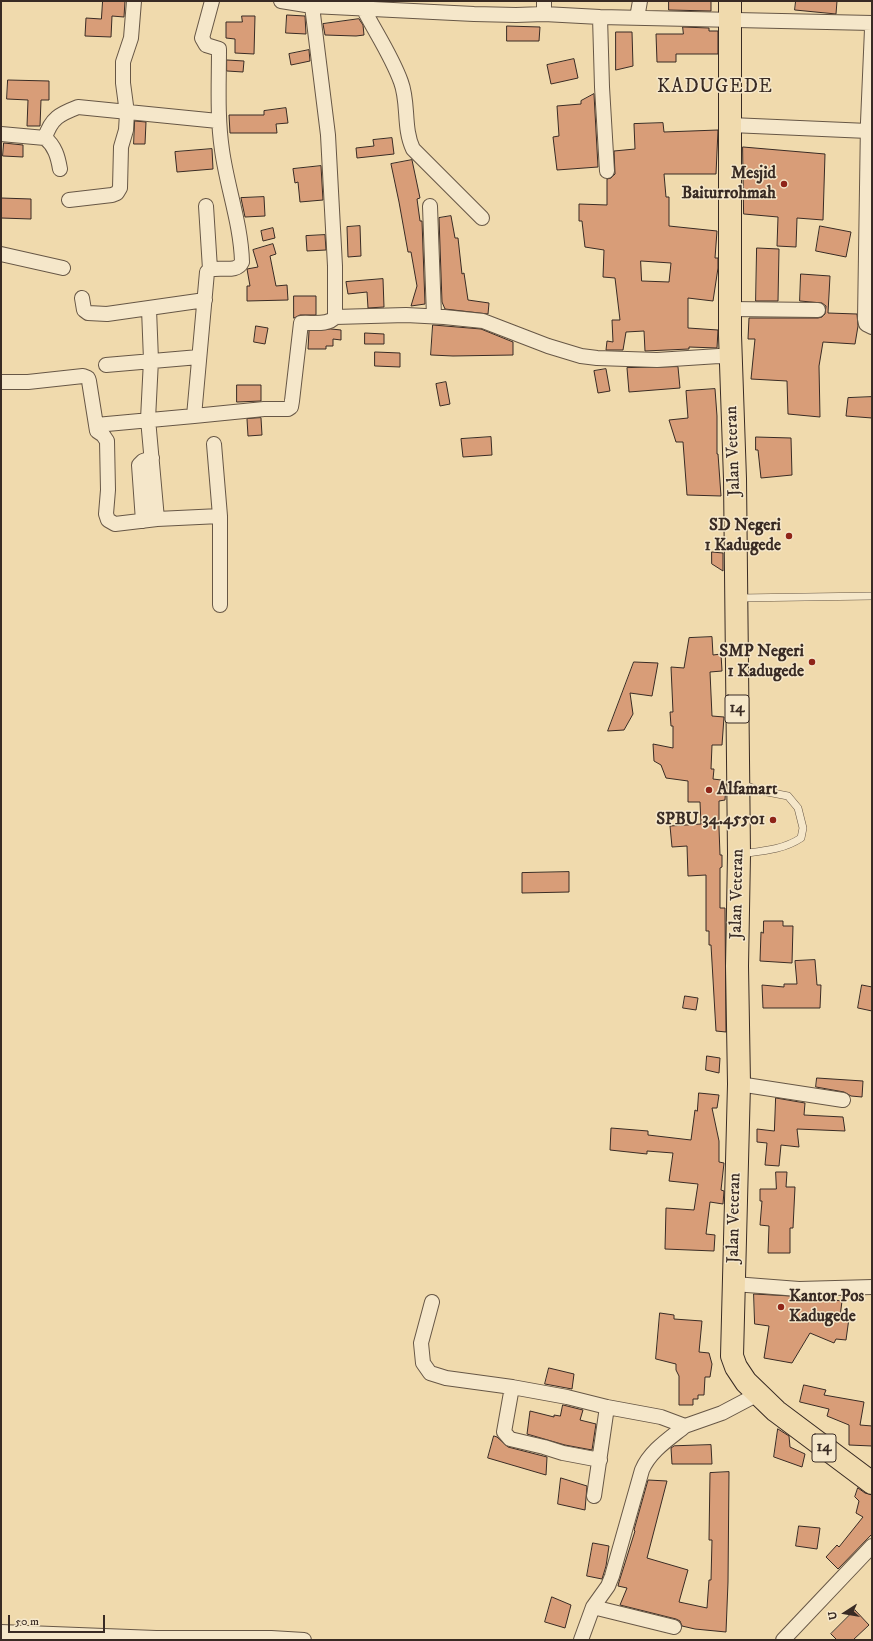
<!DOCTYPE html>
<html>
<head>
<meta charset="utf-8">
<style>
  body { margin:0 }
  #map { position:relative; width:873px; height:1641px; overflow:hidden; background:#f0daad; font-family:"IM FELL DW Pica",serif }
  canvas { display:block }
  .frame { position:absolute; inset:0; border:2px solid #392b24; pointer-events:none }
  .north { position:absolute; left:825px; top:1593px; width:40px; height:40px; -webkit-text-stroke:3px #f5e7ca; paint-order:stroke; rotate:258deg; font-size:11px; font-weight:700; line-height:16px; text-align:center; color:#392b24 }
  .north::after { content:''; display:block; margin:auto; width:14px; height:18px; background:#392b24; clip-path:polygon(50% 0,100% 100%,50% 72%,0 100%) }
  .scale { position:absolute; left:8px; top:1615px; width:97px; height:18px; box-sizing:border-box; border:2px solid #392b24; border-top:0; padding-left:5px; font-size:12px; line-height:14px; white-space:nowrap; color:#392b24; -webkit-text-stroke:3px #f5e7ca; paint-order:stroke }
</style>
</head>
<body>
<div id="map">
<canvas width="873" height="1641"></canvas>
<div class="frame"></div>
<div class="north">U</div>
<div class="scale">50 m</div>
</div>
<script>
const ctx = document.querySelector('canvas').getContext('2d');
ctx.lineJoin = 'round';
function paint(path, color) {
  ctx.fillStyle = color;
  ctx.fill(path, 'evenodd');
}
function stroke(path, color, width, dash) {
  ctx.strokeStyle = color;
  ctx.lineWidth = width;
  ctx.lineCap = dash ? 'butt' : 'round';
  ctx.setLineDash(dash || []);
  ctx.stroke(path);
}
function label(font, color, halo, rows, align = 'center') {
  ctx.font = font + ' "IM FELL DW Pica",serif';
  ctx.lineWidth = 3;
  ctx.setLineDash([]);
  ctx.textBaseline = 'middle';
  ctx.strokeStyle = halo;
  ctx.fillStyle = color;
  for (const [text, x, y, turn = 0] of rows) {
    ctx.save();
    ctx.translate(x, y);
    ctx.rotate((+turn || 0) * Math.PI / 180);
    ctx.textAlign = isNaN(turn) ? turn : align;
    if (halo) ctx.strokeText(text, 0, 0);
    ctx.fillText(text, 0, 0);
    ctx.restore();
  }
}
const building = new Path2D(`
  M103,1h22l-1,16 -12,-1 -1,21 -26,-1 1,-18 15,1z
  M669,1h42v10l-42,-1z
  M796,1h41l-1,13 -41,-4z
  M287,15l18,1 1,18 -20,-1z
  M242,16h13l-1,38 -19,-1v-14l-9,-1v-16h16z
  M359,19l4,6 1,10 -8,1 -31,-1 -2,-11z
  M507,26l33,1 -1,14h-32z
  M683,27l26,1v3h9v23h-42v8h-19l-1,-28h27z
  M616,32h16l1,34 -17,4z
  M309,50l1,11 -19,4 -2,-11z
  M574,59l4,19 -27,6 -4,-19z
  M227,60l17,1 -1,11 -16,-1z
  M8,80l41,1v19h-8l-1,26h-13l1,-26 -21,-1z
  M594,94l4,73 -41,3 -4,-33 6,-1 -2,-30 24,-2v-3z
  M286,108l2,15 -12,1 1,9h-47l-1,-18h35v-4z
  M135,121l11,1 -1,22h-11z
  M663,123l1,9 54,-2 -2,44h-52l2,23h3v29l48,5 -2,27h3v10l-5,33 -25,-3v30l30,2 -1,18 -28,-1v2l-44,2 -1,-20 -18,1 -3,18h-17l1,-9 6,1 -1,-22h8l-5,-42 -12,-1 1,-27 -19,-3 -3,-26h-3v-17l28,1v-26l4,-1 4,-4 -1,-23 21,-2 -1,-25zM641,261l30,2 -2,19 -27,-1z
  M392,138l2,16 -37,4 -1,-10 18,-2 -1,-6z
  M4,143l19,2v12l-20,-1z
  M743,147l82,7 -2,66 -26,-2 -1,29 -19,-1 1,-29 -34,-3z
  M212,149l1,20 -36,3 -2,-20z
  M412,160l8,38 -3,1 3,22h2l3,83 -14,2 6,-20 -6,-34h-3l-9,-50 -8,-38z
  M321,166l2,34 -23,2 -2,-20 -3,1 -2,-14z
  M264,197l1,19 -20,1 -4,-19z
  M1,198l30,1v20l-30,-1z
  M451,216l4,22h3l4,36 2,-1 4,27 21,3 -1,11 -43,-5 -3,-7 -3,-84z
  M360,226l1,30 -13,1 -1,-30z
  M820,226l31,6 -5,25 -30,-6z
  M273,228l2,10 -12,3 -2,-10z
  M325,235l1,15 -19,1 -1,-15z
  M273,244l3,10 -6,2 6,30 11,-1 1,15 -41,1v-15h3l-3,-17 11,-2 -5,-17z
  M757,248l22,1 -1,52h-22z
  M801,274l29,2 -2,37 29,1 1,12 -3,18 -32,-2 -4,24 1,51 -32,-3 -1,-33 -36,-2 4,-40h-7l1,-21h69l4,-1 3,-3 1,-8 -4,-3 -22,-2z
  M383,279l1,28 -16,1 -1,-16 -19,2 -2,-12z
  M294,296h22v19h-16l-6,3z
  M433,325l48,4 32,13v13l-60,1 -22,-1z
  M256,326l12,2 -3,16 -11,-2z
  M331,329l10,1v10l-8,-1v7h-7v3h-18l1,-18z
  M365,333l19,1v10h-19z
  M375,352l25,1v14l-25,-1z
  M678,367l2,21 -51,4 -2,-24z
  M606,369l4,22 -12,2 -4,-22z
  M446,382l4,22 -10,2 -4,-22z
  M237,385h24v16l-24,1z
  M715,389l2,27v38h1l3,42 -34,-1 -4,-53h-7l-7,-22 19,-2 -2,-27z
  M872,397v21l-26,-2 2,-18z
  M261,418l1,17 -14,1 -1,-17z
  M491,437l1,18 -29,2 -2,-18z
  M756,437l35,1 1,37 -31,3 -3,-28h-2z
  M712,552l11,1v18l-11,-7z
  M712,637l1,18 8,-1 1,17 -12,1 2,44 12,1 -2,28h-10l-1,24h3l-1,10 8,1 2,4h3l-1,16 -6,1v27l1,27h2v12l-2,1v40h5l1,124 -10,-1 -5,-86h-2v-14h-3v-56l-18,1 -1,-30 -15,1 -2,-21 31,-2 -1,-22h-12v-21l-22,-3 -5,-13 -7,-4 -1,-17 20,4v-22h-2l-1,-14h3l-2,-45 13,1 5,-30z
  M634,662l24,1 -6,33 -22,-3 3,21 -9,16 -16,1z
  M569,872v20l-47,1v-20z
  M764,921h19v5h10l-1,37 -32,-2 1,-29 2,1z
  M815,960l2,25h4l-1,23h-57l-1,-23 22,2v-3h13l-2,-23z
  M862,985l10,2v24l-14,-3z
  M685,996l13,2 -2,12 -13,-2z
  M707,1056l13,2 -1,15 -13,-3z
  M817,1078l46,3 -1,16 -11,-1 -7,-4 -28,-5z
  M699,1093l20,2 -2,13h-5l7,33v21l5,1 -3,27 3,1 -1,13 -13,-2 -4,32 9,1 -1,16 -49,-2 1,-41 28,2 4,-26 -29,-3 4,-28 -26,-2v3l-37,-4 1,-22 37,3v4l43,5 4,-30 2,1z
  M776,1098l29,5 -1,12 39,2 2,14 -48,-2 2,18 -18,-2 -2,21 -14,-1 2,-22 -10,-1v-13l17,2z
  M776,1172h11l-1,15h9l-2,41h-3v25h-22l1,-27 -9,-1 2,-24h-2v-12h16z
  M754,1294l56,3 32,4 -2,16 9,1 -3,22 -10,-1 -2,4 -24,-10 -18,30 -28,-5 5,-32 -14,-2z
  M660,1313l14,2v4l28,2 -3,31 10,1 3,11 -2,13h-5l-1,18h-6v4h-5v6h-14v-29l-3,-6v-6l-20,-5z
  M549,1368l25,6 -2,15 -27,-5z
  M804,1385l22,5 -2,5 40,7 -4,23 12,1v20l-23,-1v-20l-22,-9 2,-7 -29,-7z
  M563,1405l20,5 -3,10 16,4 -4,26 -27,-5 -38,-11 3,-23 24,6v-2l6,1z
  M778,1429l11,7 1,11 15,7 -3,13 -28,-10z
  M494,1436l3,1 11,10 39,10 -1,18 -58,-17z
  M711,1445l1,19h-40l-1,-16 3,-2z
  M729,1472l-1,110 -2,50 -31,-3 -13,-3 -2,-5 -4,-2 -56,-14 7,-17 -9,-2 1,-4 16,-51 -1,-1 14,-50 19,1 -20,77 41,12 -9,32 28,6 2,-28h2l1,-40h-3l1,-67z
  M561,1478l26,8 -2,24 -27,-6z
  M858,1488l7,5 7,2v39l-34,35 -12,-12 11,-12 2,2 24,-30 -7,-4 3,-12 -4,-4z
  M799,1526l21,2 -3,21 -21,-3z
  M593,1543l16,3 -3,20 -4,13 -15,-3z
  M552,1597l19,8 -6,23 -20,-6z
  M855,1610l14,15 -16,15h-16l-6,-6z`);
const service = new Path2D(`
  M739,598l133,-2
  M740,854c22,-3 43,-4 61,-16l2,-10 -5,-20 -10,-12 -26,-5 -21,-7`);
const minor = new Path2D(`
  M281,1l31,5 162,8 42,1 28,-1 56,3 272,6
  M360,2c13,27 31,52 41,80 8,21 2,46 12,67l69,69
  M544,14v-13
  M600,17l2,70 5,84
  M637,18l3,-17
  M872,29l-4,93 -3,197 1,5 6,3
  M731,125l137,6
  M1,134l44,4c10,8 13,19 15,31
  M45,138c6,-20 15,-24 33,-31l140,14
  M69,200l43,-5 5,-2 3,-5 1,-41 5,-17 1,-17 -4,-30v-21l8,-24 3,-37
  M206,206l4,63
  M430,206l4,110
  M1,254l62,14
  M82,298l2,12 4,3 19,1 98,-14
  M149,309l2,51 -3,59 9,100
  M730,309l88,1
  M335,317l71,-2 38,2 39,4 65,25 33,10 16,2 60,2 62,-4 12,2
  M106,365l93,-8
  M1,382h27l55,-6 5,2 1,3 7,44 98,-9 13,-144c9,-8 29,3 35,-10 -1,-38 -15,-75 -20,-112 -5,-34 -3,-67 -3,-101l-13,-4 -4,-7 10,-37
  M194,416l70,-7h24l3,-2 1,-6 9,-78c10,-1 27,3 34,-6v-51l-7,-131 -16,-129
  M96,425l1,6 6,4 4,6 1,49 -2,24 2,6 7,4 42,-5 63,-3
  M214,444l6,72v89
  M143,521l-4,-56 4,-4 9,-3
  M739,1084l104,16
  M734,1284l65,5 73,-2
  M432,1302l-11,41 2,20 7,10 16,5 66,9 55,10 40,10 54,10 24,9 37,-13 36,-19
  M512,1387l-8,45 6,7 34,8 19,6 37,7
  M594,1496l13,-89
  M593,1607l81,20
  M1,1632l155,6h115l33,2
  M581,1640l12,-33 15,-21 4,-10 30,-106c8,-19 27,-31 43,-44
  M783,1640l89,-94`);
const trunk = new Path2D(`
  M730,1v334l5,144 4,375 -2,112 2,118 -7,272 4,11 10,15 30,29 96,72`);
const markers = [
  [784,184,4,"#8f2418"],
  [789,536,4,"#8f2418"],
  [812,662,4,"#8f2418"],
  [709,790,4,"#8f2418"],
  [773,820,4,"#8f2418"],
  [781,1307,4,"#8f2418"]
];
const shields = [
  [737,709,24],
  [824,1448,24]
];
const shieldNames = [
  ["14",737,709],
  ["14",824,1448]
];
const poiNames = [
  ["Mesjid",776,174],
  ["Baiturrohmah",776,194],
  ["SD Negeri",781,526],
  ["1 Kadugede",781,546],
  ["SMP Negeri",804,652],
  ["1 Kadugede",804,672],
  ["Alfamart",717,790,"left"],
  ["SPBU 34.45501",765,820],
  ["Kantor Pos",789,1297,"left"],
  ["Kadugede",789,1317,"left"]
];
const streetNames = [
  ["Jalan Veteran",734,451,-92],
  ["Jalan Veteran",738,894,-89],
  ["Jalan Veteran",735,1218,-89]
];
const quarterNames = [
  ["KADUGEDE",715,88]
];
paint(building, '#d89d78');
stroke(building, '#392b24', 1);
stroke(service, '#675746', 8);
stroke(minor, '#675746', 16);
stroke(trunk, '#392b24', 24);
stroke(service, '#f5e7ca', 7);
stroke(minor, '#f5e7ca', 14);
stroke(trunk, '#f0daad', 22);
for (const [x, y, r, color] of markers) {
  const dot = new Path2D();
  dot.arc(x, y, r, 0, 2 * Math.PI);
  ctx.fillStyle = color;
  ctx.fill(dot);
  stroke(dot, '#f5e7ca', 1.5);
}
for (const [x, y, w] of shields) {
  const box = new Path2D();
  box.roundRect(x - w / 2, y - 14, w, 28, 3);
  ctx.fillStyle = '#f5e7ca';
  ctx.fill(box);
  stroke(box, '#392b24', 1);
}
label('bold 16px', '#392b24', null, shieldNames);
label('bold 17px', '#392b24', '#f5e7ca', poiNames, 'right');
label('17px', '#392b24', '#f5e7ca', streetNames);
ctx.letterSpacing = '1px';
label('19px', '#392b24', '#f5e7ca', quarterNames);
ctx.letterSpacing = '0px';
</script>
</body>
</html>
